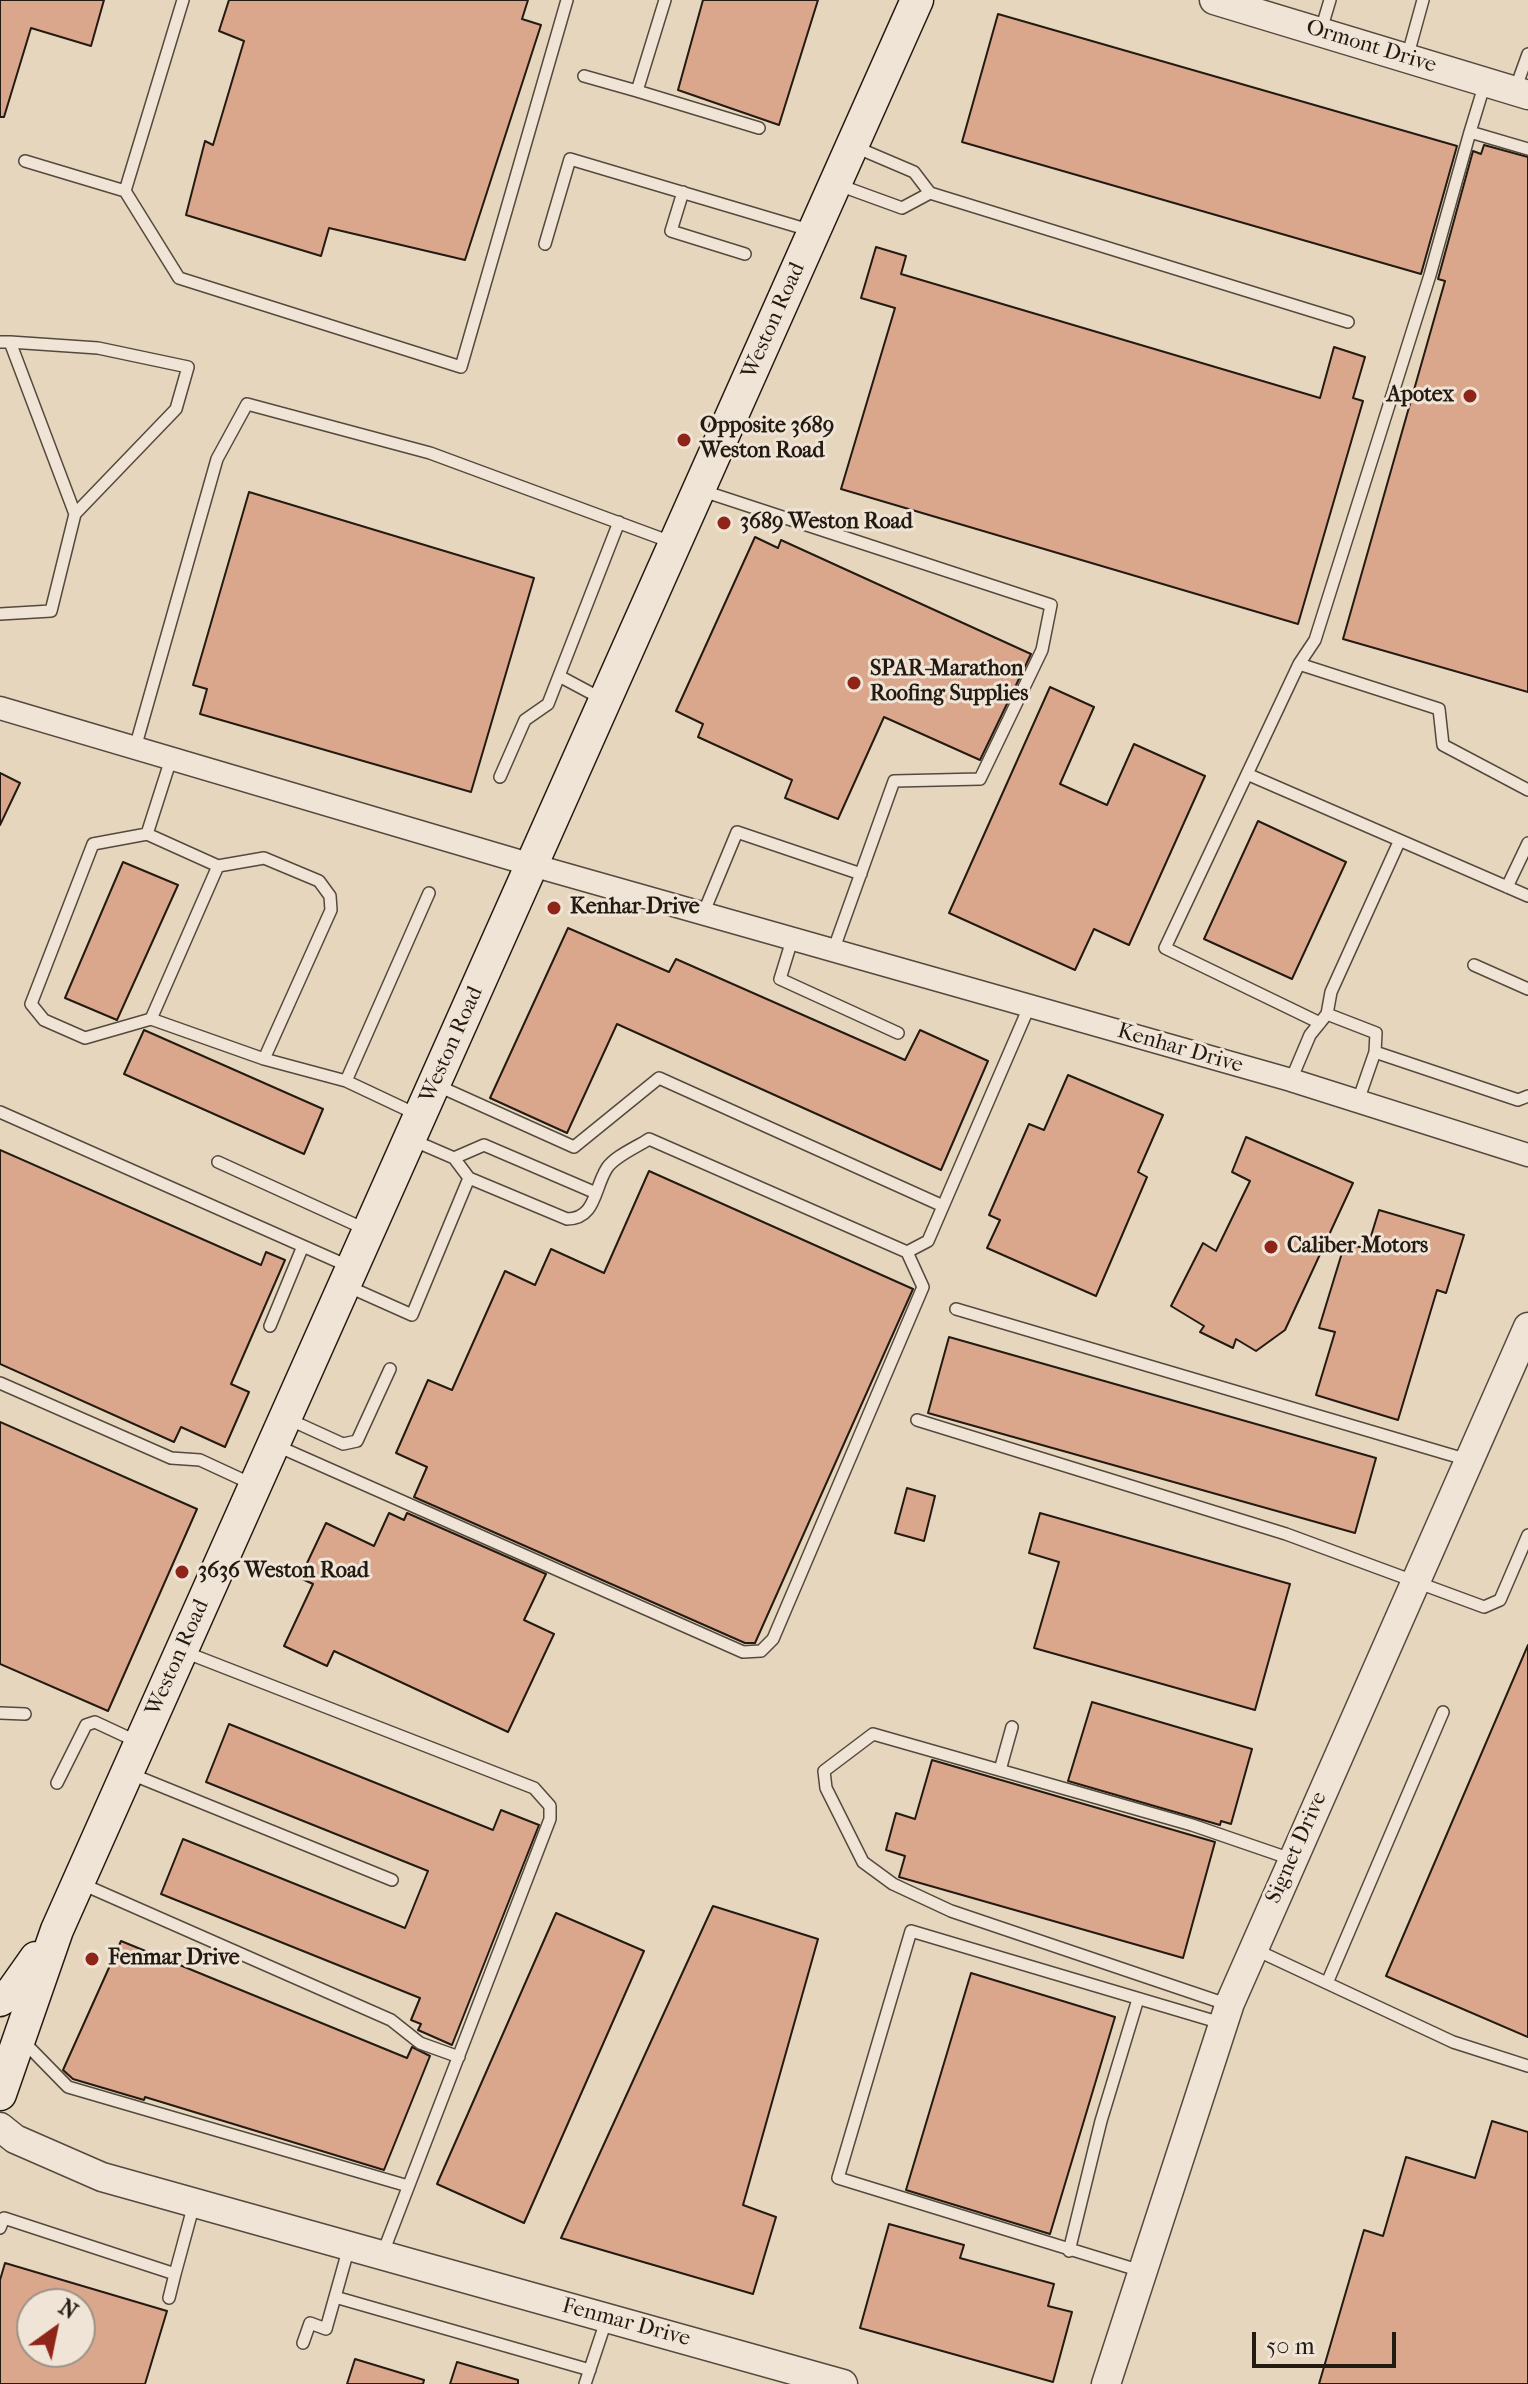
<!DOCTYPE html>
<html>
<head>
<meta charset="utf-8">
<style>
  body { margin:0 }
  #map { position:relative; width:1528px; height:2384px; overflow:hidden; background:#e7d6be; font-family:"IM FELL French Canon",serif }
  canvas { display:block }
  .north { position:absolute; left:16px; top:2288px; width:80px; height:80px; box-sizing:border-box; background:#efe4d5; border:2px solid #9d9387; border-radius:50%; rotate:33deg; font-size:22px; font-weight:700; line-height:32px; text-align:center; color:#231a12 }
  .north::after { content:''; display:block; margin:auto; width:28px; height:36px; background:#8f2418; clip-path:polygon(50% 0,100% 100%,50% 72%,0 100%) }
  .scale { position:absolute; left:1252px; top:2332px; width:144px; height:36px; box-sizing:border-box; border:4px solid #231a12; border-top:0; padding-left:10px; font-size:24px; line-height:28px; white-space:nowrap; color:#231a12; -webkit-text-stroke:6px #efe4d5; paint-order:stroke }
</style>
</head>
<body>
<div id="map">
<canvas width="1528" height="2384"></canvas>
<div class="north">N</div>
<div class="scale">50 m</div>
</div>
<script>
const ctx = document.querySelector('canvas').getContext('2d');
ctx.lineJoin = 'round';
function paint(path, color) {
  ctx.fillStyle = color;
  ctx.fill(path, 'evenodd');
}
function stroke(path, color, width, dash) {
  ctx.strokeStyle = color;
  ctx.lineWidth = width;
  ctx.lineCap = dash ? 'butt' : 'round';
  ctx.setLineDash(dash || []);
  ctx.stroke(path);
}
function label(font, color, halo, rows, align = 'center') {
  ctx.font = font + ' "IM FELL French Canon",serif';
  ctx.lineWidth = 6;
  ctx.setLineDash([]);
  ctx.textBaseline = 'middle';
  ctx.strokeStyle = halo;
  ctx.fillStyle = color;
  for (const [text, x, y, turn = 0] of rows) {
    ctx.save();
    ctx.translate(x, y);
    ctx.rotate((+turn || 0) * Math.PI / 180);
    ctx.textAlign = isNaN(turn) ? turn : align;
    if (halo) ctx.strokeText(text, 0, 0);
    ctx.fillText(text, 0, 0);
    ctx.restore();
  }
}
const building = new Path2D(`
  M0,0h104l-13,46 -60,-18 -27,89h-4z
  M229,0h299l-6,19 19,6 -76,235 -136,-32 -8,28 -135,-41 19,-74 8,4 31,-104 -25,-10z
  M703,0h115l-39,125 -101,-35z
  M998,14l459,132 -36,128 -459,-132z
  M1484,145l44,12v535l-185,-53 102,-358 -7,-2 35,-128 8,3z
  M876,247l30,9 -5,18 419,124 14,-51 31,10 -12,41 10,3 -65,223 -457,-135 54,-181 -34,-10z
  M249,492l285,86 -63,214 -271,-78 7,-25 -14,-4z
  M755,537l23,11 3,-8 250,114 -51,106 -96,-43 -46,102 -53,-21 7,-18 -94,-43 5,-13 -27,-13z
  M1050,687l44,20 -34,77 47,21 27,-61 71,32 -76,169 -35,-16 -19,41 -126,-57z
  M0,773l20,10 -20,42z
  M1258,821l88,41 -54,117 -88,-40z
  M123,862l55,23 -61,135 -52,-22z
  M568,928l101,44 7,-13 229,101 15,-30 68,31 -47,109 -324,-146 -50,109 -77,-35z
  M144,1030l179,79 -19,45 -180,-80z
  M1068,1075l95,40 -25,57 9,5 -51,119 -109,-48 13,-28 -11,-5 40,-91 15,6z
  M1246,1137l107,46 -68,147 -29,21 -20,-12 -3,9 -33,-16 4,-6 -33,-20 32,-63 13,8 34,-70 -18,-9z
  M0,1150l261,115 5,-13 19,8 -54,124 18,8 -24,55 -44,-20 -7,15 -174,-78z
  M649,1171l264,118 -158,354h-10l-331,-146 13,-30 -31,-14 32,-73 24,10 53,-119 30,14 16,-36 53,24z
  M1379,1210l85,25 -18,58 -9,-3 -39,130 -82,-25 19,-63 -16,-4 26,-85 22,6z
  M949,1337l427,121 -21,75 -427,-120z
  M0,1422l197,87 -89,202 -108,-47z
  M907,1488l28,8 -11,45 -29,-8z
  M389,1513l15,7 3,-7 139,61 -22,46 30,14 -46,98 -174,-81 -7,15 -43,-20 29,-62 -13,-6 26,-55 48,23z
  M1040,1513l250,71 -35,126 -221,-62 25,-86 -30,-9z
  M1528,1645v392l-142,-61z
  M1092,1702l160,47 -21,75 -10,-3 -1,4 -152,-44z
  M229,1724l264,106 8,-20 38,15 -87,220 -34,-15 3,-6 -10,-4 9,-22 -259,-104 22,-55 222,89 23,-57 -222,-89z
  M932,1760l283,82 -32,116 -284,-81 6,-21 -19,-6 10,-37 19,6z
  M713,1906l105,33 -75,266 33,12 -23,77 -192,-56z
  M556,1913l88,38 -120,272 -87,-39z
  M121,1941l286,117 5,-11 18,9 -46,114 -239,-73 -1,3 -71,-21 -10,-9z
  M971,1973l144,44 -65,217 -144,-44z
  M1492,2121l36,11v252h-209l45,-154 19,6 23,-79 69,21z
  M889,2224l75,21 -4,13 94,26 -6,22 24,6 -19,70 -193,-54z
  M5,2263l162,48 -22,73h-145v-104zM32,2304h48v48h-48z
  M355,2359l69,21 -1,4h-76z
  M457,2362l61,18v4h-68z`);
const service = new Path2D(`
  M665,0l-28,91 122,37
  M1321,30l9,-30
  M1407,58l16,-58
  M584,76l53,15
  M1485,83l-15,49 58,17
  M1515,90l13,-36
  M853,146l61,26 16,21
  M25,161l100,30 58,-191
  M836,184l66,24 28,-15 418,129
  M125,191l54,87 282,89 106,-367
  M683,192l-12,39 74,23
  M545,244l25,-85 239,71
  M0,342h10l65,172 -24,97 -51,3
  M10,342l88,6 90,19 -12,42 -101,105
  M700,490l351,115 -9,45 -62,129 -86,2 -61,170
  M1299,664l16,-24 115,-365 40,-143
  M559,676l45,24
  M135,748l82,-289 30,-55 183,49 241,89
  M171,759l-24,75 71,32 46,-8 55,23 11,15 1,14 -67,149 82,22
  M1247,774l281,122
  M500,777l25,-57 23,-16 71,-182
  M147,834l-54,10 -62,160 13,16 41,18 66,-19 113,40
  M1507,887l21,-44
  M703,914l34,-82 124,42
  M792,940l-12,39 118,54
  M1474,965l54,24
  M1327,1014l4,-22 68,-150
  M151,1019l67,-153
  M1320,1023l-155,-75 134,-284 140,45 4,36 85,45
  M1375,1052l143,48 10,-4
  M1291,1080l19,-45 17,-21 49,19 -1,19 -17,49
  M436,1085l138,62 85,-69 284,128
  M0,1112l348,154
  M416,1114l-70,-33 83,-188
  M454,1158l30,-13 112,48
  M218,1162l147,67
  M907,1252l21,-11 101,-234
  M347,1286l65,29 57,-137
  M956,1309l512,151
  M270,1326l33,-80
  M0,1383l171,75 29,2 54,25
  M286,1418l57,26 14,-3 33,-72
  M917,1420l369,114 198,73 16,-7 28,-65
  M275,1445l468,207 18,-1 12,-12 150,-352 -16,-35 -258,-113c-12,8 -34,17 -42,29 -13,20 -11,51 -40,51l-98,-41 -15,-20 -44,-19
  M182,1651l352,137 16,18v13l-168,436
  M0,1713l25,1
  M1000,1770l12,-43
  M131,1774l261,106
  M57,1783l29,-58 9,-3 45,21
  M82,1884l309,136 29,23 39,14
  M1254,1949l199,93 75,24
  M1327,1983l116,-271
  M1229,2005l-278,-94 -58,-27 -30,-22 -37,-74 -2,-17 49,-37 319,91 99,34
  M23,2041l45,46 340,99
  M0,2228l4,-10 171,56 19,-70
  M1069,2251l32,-130 37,-122
  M1141,2271l-303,-93 73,-247 310,92
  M335,2297l255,73
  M169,2298l6,-24
  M303,2343l7,-20 16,6 23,-82
  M585,2384l22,-66`);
const minor = new Path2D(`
  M0,708l532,157 759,215 237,75`);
const tertiary = new Path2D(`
  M1214,0l314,95
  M0,2127l15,12 87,38 741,207
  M1106,2384l124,-381 298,-676`);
const secondary = new Path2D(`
  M0,2000l12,-8 24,-34
  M0,2094l57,-164 860,-1930`);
const markers = [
  [1470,396,8,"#8f2418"],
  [684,440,8,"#8f2418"],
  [724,523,8,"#8f2418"],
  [854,683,8,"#8f2418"],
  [554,908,8,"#8f2418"],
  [1271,1247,8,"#8f2418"],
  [182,1572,8,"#8f2418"],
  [92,1959,8,"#8f2418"]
];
const streetNames = [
  ["Ormont Drive",1371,47,17],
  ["Weston Road",774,321,-66],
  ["Weston Road",452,1045,-66],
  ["Kenhar Drive",1180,1049,16],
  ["Weston Road",178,1658,-66],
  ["Signet Drive",1297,1848,-66],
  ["Fenmar Drive",626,2323,15]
];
const poiNames = [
  ["Apotex",1454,396,"right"],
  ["Opposite 3689",700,427],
  ["Weston Road",700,452],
  ["3689 Weston Road",740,523],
  ["SPAR-Marathon",870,670],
  ["Roofing Supplies",870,695],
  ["Kenhar Drive",570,908],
  ["Caliber Motors",1287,1247],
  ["3636 Weston Road",198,1572],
  ["Fenmar Drive",108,1959]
];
paint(building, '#daa78d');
stroke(building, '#231a12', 2);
stroke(service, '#54493d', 14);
stroke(minor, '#54493d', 25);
stroke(tertiary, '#54493d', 31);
stroke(secondary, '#231a12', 35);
stroke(service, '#efe4d5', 11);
stroke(minor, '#efe4d5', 22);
stroke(tertiary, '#efe4d5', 28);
stroke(secondary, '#efe4d5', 32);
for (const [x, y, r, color] of markers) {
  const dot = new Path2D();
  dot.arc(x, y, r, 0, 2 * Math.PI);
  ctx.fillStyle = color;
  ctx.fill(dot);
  stroke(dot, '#efe4d5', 3);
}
label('22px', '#231a12', '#efe4d5', streetNames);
label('bold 22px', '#231a12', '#efe4d5', poiNames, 'left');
</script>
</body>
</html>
